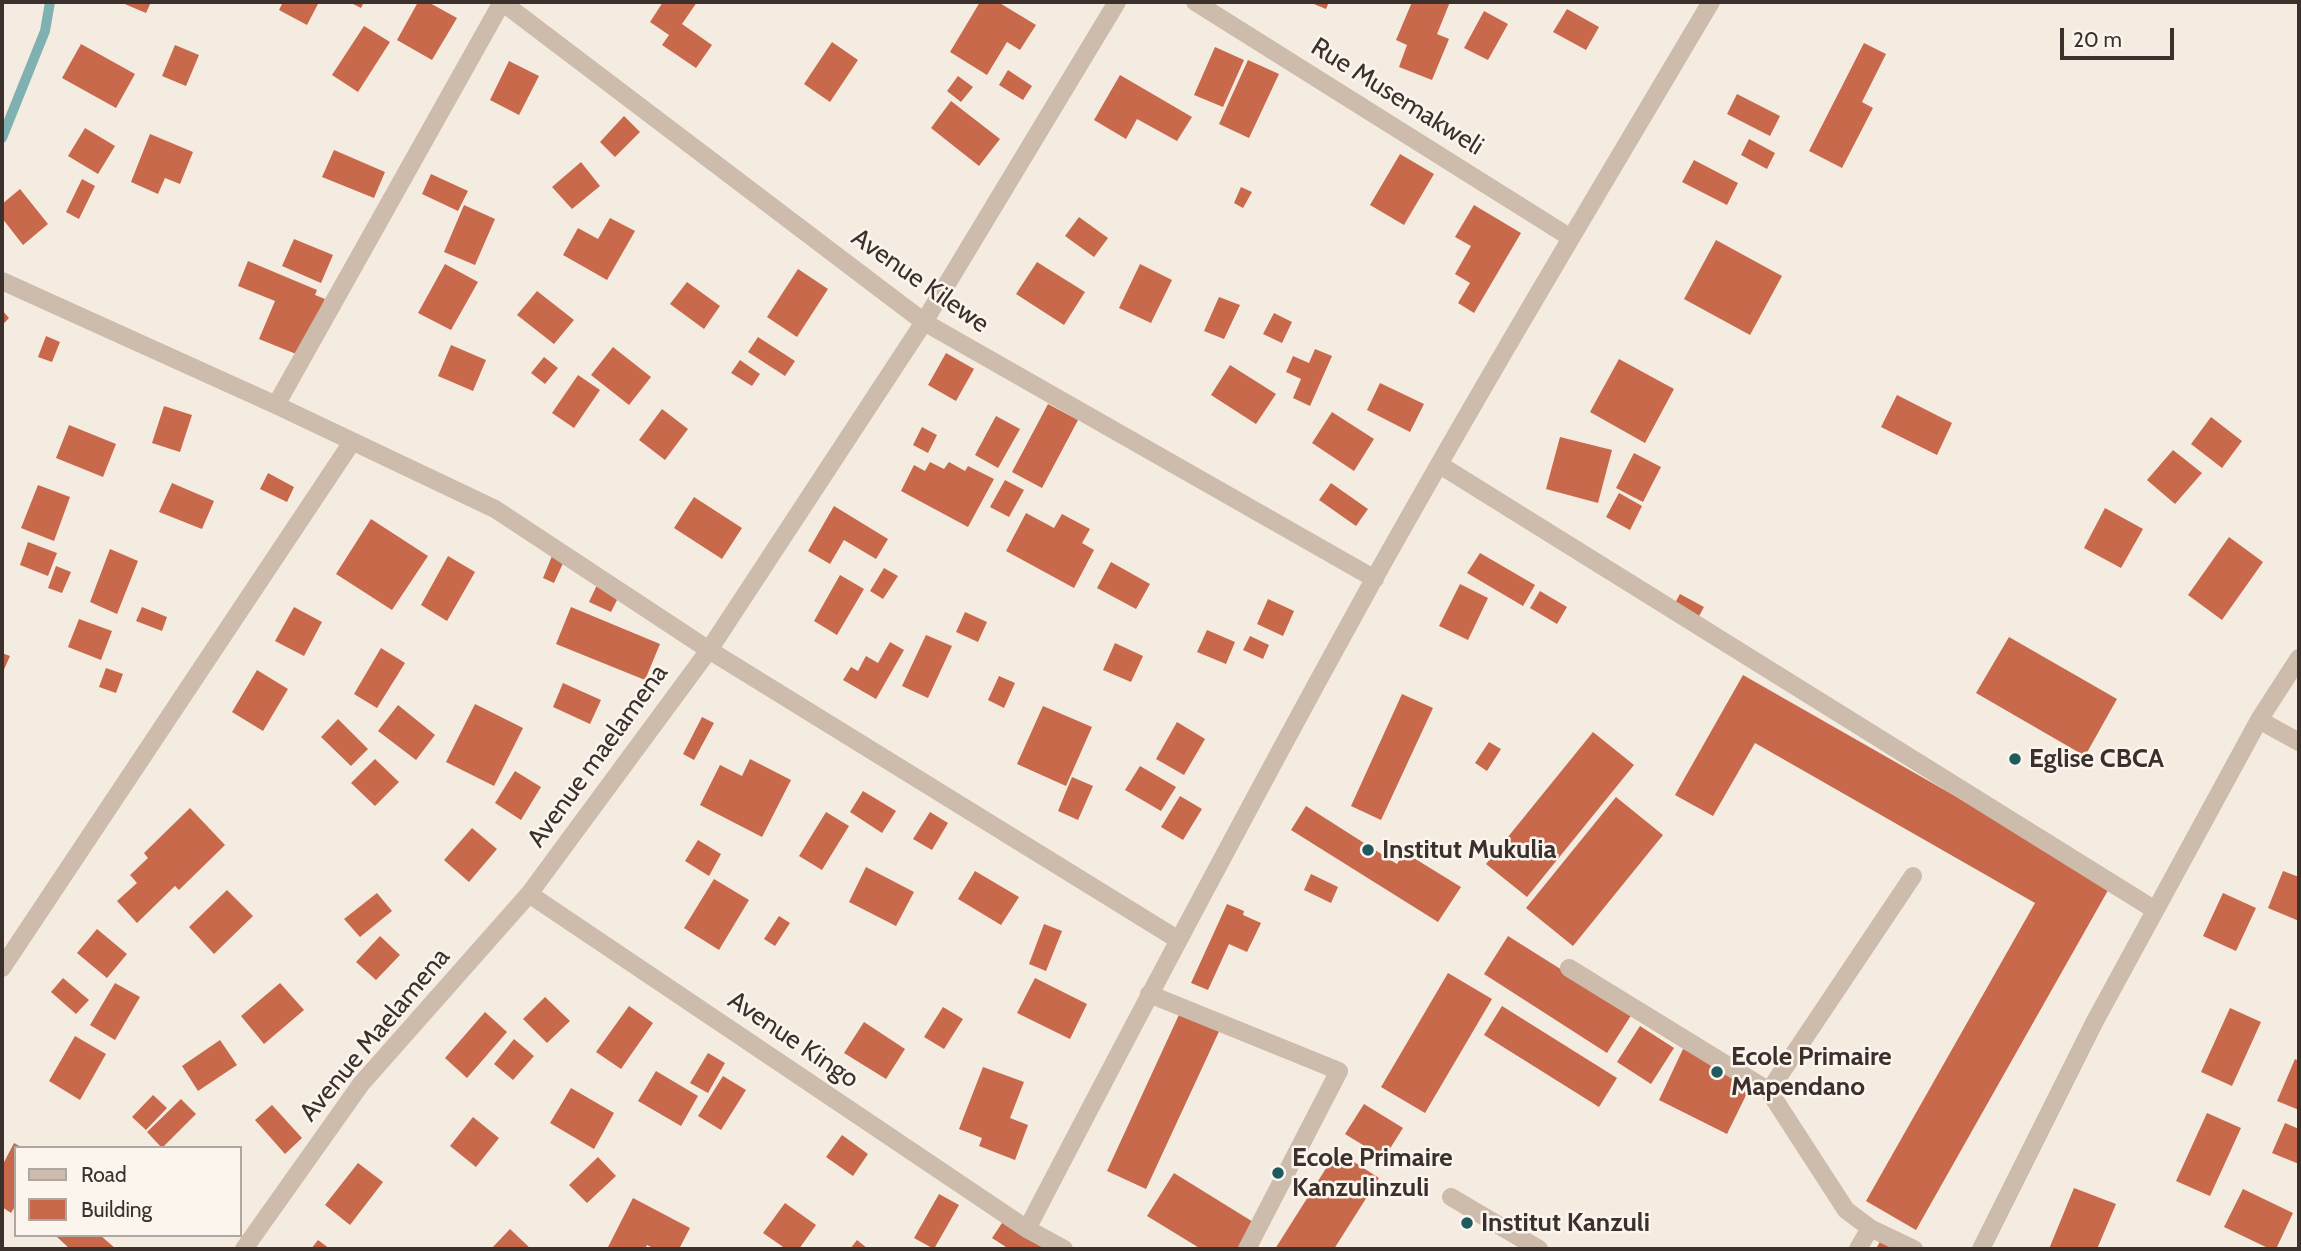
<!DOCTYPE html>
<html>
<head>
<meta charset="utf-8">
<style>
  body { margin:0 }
  #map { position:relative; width:2301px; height:1251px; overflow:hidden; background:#f4ebe1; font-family:Cabin,sans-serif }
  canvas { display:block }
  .frame { position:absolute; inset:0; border:4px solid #3b302b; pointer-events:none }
  .legend { position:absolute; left:14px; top:1146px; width:228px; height:91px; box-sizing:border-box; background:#fbf5ee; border:2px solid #aea6a0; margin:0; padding:9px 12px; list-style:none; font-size:21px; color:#3b302b }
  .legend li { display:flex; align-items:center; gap:14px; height:35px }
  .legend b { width:35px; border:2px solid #aea6a0 }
  .scale { position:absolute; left:2060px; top:28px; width:114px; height:32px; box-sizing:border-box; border:4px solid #3b302b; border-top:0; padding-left:9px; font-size:21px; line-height:24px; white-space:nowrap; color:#3b302b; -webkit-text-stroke:5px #fbf5ee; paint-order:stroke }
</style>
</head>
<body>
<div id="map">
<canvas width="2301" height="1251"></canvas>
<div class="frame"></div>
<ul class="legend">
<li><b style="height:9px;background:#cdbbac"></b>Road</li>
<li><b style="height:19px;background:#c8694b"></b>Building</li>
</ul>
<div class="scale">20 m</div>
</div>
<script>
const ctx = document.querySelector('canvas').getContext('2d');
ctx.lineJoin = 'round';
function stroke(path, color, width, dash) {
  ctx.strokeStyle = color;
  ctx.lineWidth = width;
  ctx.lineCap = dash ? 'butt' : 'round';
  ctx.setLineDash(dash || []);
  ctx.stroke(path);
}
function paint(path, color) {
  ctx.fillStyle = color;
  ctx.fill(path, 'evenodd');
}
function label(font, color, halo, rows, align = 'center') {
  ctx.font = font + ' Cabin,sans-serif';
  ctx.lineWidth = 5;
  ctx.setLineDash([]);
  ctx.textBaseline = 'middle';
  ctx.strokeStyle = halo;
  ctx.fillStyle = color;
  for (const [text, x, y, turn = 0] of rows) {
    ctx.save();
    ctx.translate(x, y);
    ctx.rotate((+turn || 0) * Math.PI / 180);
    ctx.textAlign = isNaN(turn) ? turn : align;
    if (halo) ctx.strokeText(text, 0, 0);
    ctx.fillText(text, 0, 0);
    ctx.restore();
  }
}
const stream = new Path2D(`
  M2,138l43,-107 5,-29`);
const building = new Path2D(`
  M120,2h31l-5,11z
  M283,2h36l-12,23 -28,-15z
  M349,2h15l-3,6z
  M418,2h10l29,16 -25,42 -35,-20z
  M663,2h34l-15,22 30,21 -16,23 -34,-23 7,-10 -19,-13z
  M980,2h18l38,23 -16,25 -13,-8 -20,33 -37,-23z
  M1309,2h20l-3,7z
  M1412,2h38l-13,32 12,5 -17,41 -33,-13 8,-22 -11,-5z
  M1567,9l32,18 -13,23 -33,-18z
  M1484,11l24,13 -20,36 -24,-12z
  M364,26l26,16 -32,50 -26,-17z
  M832,42l26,18 -28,42 -26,-18z
  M1864,43l22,11 -24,48 11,6 -31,60 -33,-17z
  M81,44l54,30 -19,34 -54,-30z
  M175,45l24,10 -13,31 -24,-10z
  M1215,47l29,13 -21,47 -29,-12z
  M1248,60l31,14 -30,64 -30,-14z
  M509,61l30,15 -20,39 -29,-15z
  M1008,70l24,16 -9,14 -24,-15z
  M1120,75l72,42 -15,24 -40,-22 -11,20 -32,-19z
  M958,76l15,11 -12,15 -14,-11z
  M1737,94l43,22 -10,20 -43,-22z
  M951,101l49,38 -21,27 -48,-38z
  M624,116l16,16 -25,25 -15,-15z
  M85,128l30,18 -17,28 -30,-18z
  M150,134l43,18 -13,32 -15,-6 -7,16 -27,-12z
  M1749,139l26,14 -8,16 -26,-14z
  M334,150l51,22 -11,26 -52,-21z
  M1400,154l34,20 -30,51 -34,-20z
  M1694,160l44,23 -11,22 -45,-23z
  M581,162l19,24 -28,23 -20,-22z
  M431,174l37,17 -10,20 -36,-17z
  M82,179l13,7 -16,33 -13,-7z
  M1241,187l11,5 -9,16 -9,-5z
  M20,189l28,35 -25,21 -21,-27v-14z
  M464,205l31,14 -20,46 -31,-13z
  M1474,205l47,28 -47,80 -16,-10 12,-20 -15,-9 16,-28 -16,-9z
  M1079,217l29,21 -14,19 -29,-21z
  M610,218l25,13 -28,49 -44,-25 15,-27 20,11z
  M294,239l39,16 -12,28 -39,-17z
  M1716,240l66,36 -32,59 -66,-36z
  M248,261l69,29 -2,5 10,4 -24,57 -42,-17 16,-38 -37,-15z
  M1037,262l48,30 -21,33 -48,-31z
  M445,264l33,18 -27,48 -33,-17z
  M1140,264l32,16 -21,43 -32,-15z
  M798,269l30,20 -31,48 -30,-20z
  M687,282l33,24 -16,23 -34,-25z
  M537,291l37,29 -20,24 -37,-29z
  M1219,297l21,8 -16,34 -20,-8z
  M2,310l7,8 -7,7z
  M1274,313l18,9 -10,21 -19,-9z
  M46,336l14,6 -8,20 -14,-5z
  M758,337l37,24 -10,15 -37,-24z
  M451,345l35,15 -13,31 -35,-15z
  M613,347l38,30 -22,28 -38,-30z
  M1315,349l17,7 -22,50 -17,-8 8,-19 -15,-7 7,-16 16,7z
  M946,353l28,16 -18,32 -28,-16z
  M544,357l14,11 -13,16 -14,-11z
  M1619,359l55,30 -29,54 -55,-31z
  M740,360l20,14 -8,12 -21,-13z
  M1230,365l46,29 -20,30 -45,-29z
  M578,375l22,15 -26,38 -22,-15z
  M1380,383l44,21 -14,28 -43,-22z
  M1897,395l55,28 -15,32 -56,-28z
  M1048,404l30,16 -36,68 -30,-16z
  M164,406l28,9 -12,37 -28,-9z
  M662,409l26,20 -23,31 -26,-20z
  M1332,412l42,27 -20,32 -42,-28z
  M996,416l24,13 -22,39 -23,-13z
  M2211,417l31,24 -20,27 -31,-24z
  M69,425l47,19 -13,33 -47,-19z
  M922,427l15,8 -9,18 -15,-8z
  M1560,437l52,13 -14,53 -52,-14z
  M2173,450l29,23 -27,31 -28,-24z
  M1634,453l27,14 -18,35 -27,-14z
  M930,462l14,7 5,-7 16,9 3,-5 26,13 -26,48 -67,-36 13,-26 11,6z
  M268,473l26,14 -7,15 -27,-13z
  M1005,480l19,10 -15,27 -19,-10z
  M172,483l42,18 -12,28 -43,-17z
  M1331,483l37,26 -12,17 -37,-26z
  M38,485l32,12 -16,44 -33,-13z
  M1619,493l23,13 -12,24 -24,-13z
  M694,497l48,31 -20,31 -48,-31z
  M834,506l54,33 -12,20 -32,-19 -14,24 -22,-13z
  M2105,508l38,21 -22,39 -37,-20z
  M1026,513l28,15 8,-14 28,15 -8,14 12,7 -20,38 -68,-37z
  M371,519l57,37 -36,54 -56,-36z
  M2229,537l34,25 -41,58 -34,-25z
  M28,542l29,11 -9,23 -28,-11z
  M110,549l28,12 -21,53 -27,-12z
  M1480,553l55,32 -12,21 -56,-33z
  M448,556l27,16 -28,49 -26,-16z
  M552,556l12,5 -10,22 -11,-5z
  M1111,562l39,22 -14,25 -39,-21z
  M56,566l15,6 -9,21 -14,-5z
  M884,568l14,8 -15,23 -13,-8z
  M840,575l24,14 -27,46 -23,-14z
  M1460,584l28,14 -20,42 -29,-14z
  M597,585l22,11 -8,16 -22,-10z
  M1540,591l27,16 -10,17 -27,-16z
  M1680,594l24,13 -10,18 -24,-13z
  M1268,599l26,12 -11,25 -26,-12z
  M142,607l25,10 -5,14 -26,-10z
  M294,607l28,15 -18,34 -29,-15z
  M571,607l89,37 -15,36 -89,-36z
  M965,612l22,10 -9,20 -22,-10z
  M79,619l33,12 -11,29 -33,-13z
  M1207,630l28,12 -9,22 -29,-12z
  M926,635l26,11 -24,52 -26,-12z
  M1250,636l19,9 -6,14 -20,-9z
  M2009,637l108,62 -32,57 -109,-63z
  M890,642l14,8 -28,49 -33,-19 8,-13 7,4 8,-15 12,7z
  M1115,643l28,13 -12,26 -28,-12z
  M381,648l24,15 -28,45 -23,-14z
  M2,653l8,3 -8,18z
  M106,668l17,6 -7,19 -17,-6z
  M257,670l31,19 -25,42 -31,-19z
  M1743,675l368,210 -195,345 -50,-29 169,-298 -280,-160 -42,73 -38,-21z
  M999,676l16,7 -11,25 -16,-8z
  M563,683l38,17 -11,24 -37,-17z
  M1402,694l31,14 -52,112 -30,-14z
  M475,704l48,24 -29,58 -48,-24z
  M398,705l37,30 -19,25 -38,-29z
  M1043,706l49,21 -26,59 -49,-22z
  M702,717l12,6 -20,37 -11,-6z
  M338,719l30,30 -17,17 -30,-29z
  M1177,722l28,17 -21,36 -28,-16z
  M1593,732l41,33 -107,132 -41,-33z
  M1489,742l12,7 -14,22 -12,-8z
  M375,759l24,23 -24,24 -24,-23z
  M750,759l41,21 -29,57 -62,-32 20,-40 22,11z
  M1140,766l36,21 -15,24 -36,-21z
  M515,771l26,16 -20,33 -26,-17z
  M1072,777l21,9 -15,34 -20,-9z
  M863,791l33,20 -14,22 -32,-21z
  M1180,796l22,13 -19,31 -22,-13z
  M1616,797l47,38 -90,111 -47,-38z
  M1306,806l91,58 7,-12 57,35 -23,35 -147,-92z
  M190,808l35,37 -46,45 -4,-4 -38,37 -20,-22 20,-18 -7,-8 18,-17 -4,-5z
  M826,812l23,14 -27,44 -23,-14z
  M930,812l18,11 -16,27 -19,-11z
  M472,828l25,21 -28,33 -25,-22z
  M698,840l23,14 -12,22 -24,-15z
  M866,867l48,25 -18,34 -47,-24z
  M975,871l44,26 -18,28 -43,-26z
  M2283,871l16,6v44l-31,-13z
  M1311,874l27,13 -7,16 -27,-13z
  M714,879l35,21 -30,50 -35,-22z
  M227,890l26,26 -39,38 -25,-27z
  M377,893l15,18 -32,26 -16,-18z
  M2223,893l33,15 -20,43 -33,-15z
  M1227,904l17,7 -1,4 18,8 -14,29 -18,-8 -21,46 -17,-7z
  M779,916l11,7 -15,23 -11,-7z
  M1044,924l18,7 -16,40 -17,-7z
  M97,929l30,25 -20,24 -30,-25z
  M380,936l20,19 -24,25 -20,-18z
  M1508,936l124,78 -25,39 -123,-79z
  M1448,973l44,26 -67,114 -44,-26z
  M63,978l26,22 -13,14 -25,-22z
  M1035,978l52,26 -17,35 -53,-26z
  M115,983l25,14 -25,43 -25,-15z
  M280,983l24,27 -40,34 -23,-28z
  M545,997l25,24 -23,22 -24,-24z
  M629,1006l24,17 -32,46 -25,-17z
  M1183,1006l39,19 -76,164 -39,-18z
  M1502,1006l115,72 -18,29 -115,-72z
  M943,1007l20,12 -19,30 -20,-12z
  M2230,1008l31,14 -29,64 -31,-14z
  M485,1012l22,20 -40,46 -22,-20z
  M864,1022l41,27 -19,30 -42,-26z
  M1640,1026l34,22 -23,36 -34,-22z
  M75,1036l31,18 -26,46 -31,-19z
  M514,1039l20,17 -21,24 -19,-16z
  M220,1040l17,25 -39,26 -16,-25z
  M1683,1049l69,34 -25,51 -68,-34z
  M708,1053l17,10 -17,30 -18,-10z
  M2295,1059l4,2v49l-22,-9z
  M983,1067l41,15 -14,36 18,7 -13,35 -36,-14 3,-8 -23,-9z
  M656,1071l42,25 -17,30 -43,-25z
  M723,1076l23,14 -25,40 -23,-14z
  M571,1088l43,25 -20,36 -44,-26z
  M153,1095l14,13 -21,22 -14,-13z
  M181,1099l15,15 -34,34 -15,-16z
  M1364,1104l39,24 -19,30 -39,-24z
  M272,1105l30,33 -17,16 -30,-34z
  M2207,1113l34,15 -31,68 -34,-15z
  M473,1117l26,21 -23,29 -26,-21z
  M2285,1123l14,6v35l-27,-11z
  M842,1135l26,19 -15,22 -27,-19z
  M14,1143l9,5h-7v57l-5,8 -9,-6v-41z
  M1337,1151l42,27 -45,71h-59z
  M598,1157l18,19 -29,27 -18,-18z
  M358,1163l25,19 -33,43 -25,-20z
  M1174,1173l84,52 -15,24h-42l-54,-33z
  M2074,1188l42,16 -19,45h-48z
  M2243,1189l50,24 -17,36h-6l-46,-22z
  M939,1194l20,11 -25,44 -20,-11z
  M633,1198l57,30 -11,21h-24l-8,-4 -2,4h-38z
  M785,1203l31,22 -17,24h-13l-23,-16z
  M1006,1217l42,28 -3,4h-36l-17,-11z
  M510,1229l21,20h-40z
  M1884,1234l28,15h-36z
  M58,1235h42l16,14h-46l-13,-12z
  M318,1240l12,9h-19z
  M857,1240l11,9h-18z`);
const lane = new Path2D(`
  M1569,968l200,123 77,119 24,18
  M1149,994l190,77 -92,178
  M1769,1091l144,-215
  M1451,1197l88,52
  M1858,1249l12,-21 44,21`);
const street = new Path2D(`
  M502,2l422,320 451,257
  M1195,2l376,236
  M2,281l274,124 219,104 214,141 468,289
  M276,405l226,-403
  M1440,465l715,445
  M2259,720l40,22
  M529,894l498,335 37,20
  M2,968l350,-526
  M1027,1229c113,-217 227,-433 346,-648 109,-195 224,-387 338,-579
  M244,1249l117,-165 168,-190 180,-244 215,-328 193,-320
  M1981,1249l114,-228 164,-301 40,-62`);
const markers = [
  [2015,759,7,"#1f5a5e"],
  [1368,850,7,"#1f5a5e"],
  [1717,1072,7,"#1f5a5e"],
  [1278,1173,7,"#1f5a5e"],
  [1467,1223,7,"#1f5a5e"]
];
const streetNames = [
  ["Rue Musemakweli",1397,97,32],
  ["Avenue Kilewe",920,281,35],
  ["Avenue maelamena",598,756,-54],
  ["Avenue Maelamena",375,1035,-50],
  ["Avenue Kingo",793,1040,34]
];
const poiNames = [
  ["Eglise CBCA",2029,759],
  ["Institut Mukulia",1382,850],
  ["Ecole Primaire",1731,1057],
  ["Mapendano",1731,1087],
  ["Ecole Primaire",1292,1158],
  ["Kanzulinzuli",1292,1188],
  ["Institut Kanzuli",1481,1223]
];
stroke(stream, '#7fb0b2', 10);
paint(building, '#c8694b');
stroke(lane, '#cdbbac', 18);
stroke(street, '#cdbbac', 18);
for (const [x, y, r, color] of markers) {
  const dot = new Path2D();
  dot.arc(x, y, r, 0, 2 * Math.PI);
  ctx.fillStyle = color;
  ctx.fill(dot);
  stroke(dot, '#fbf5ee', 2.5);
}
label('26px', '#3b302b', '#fbf5ee', streetNames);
label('bold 26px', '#3b302b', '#fbf5ee', poiNames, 'left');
</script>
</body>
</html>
